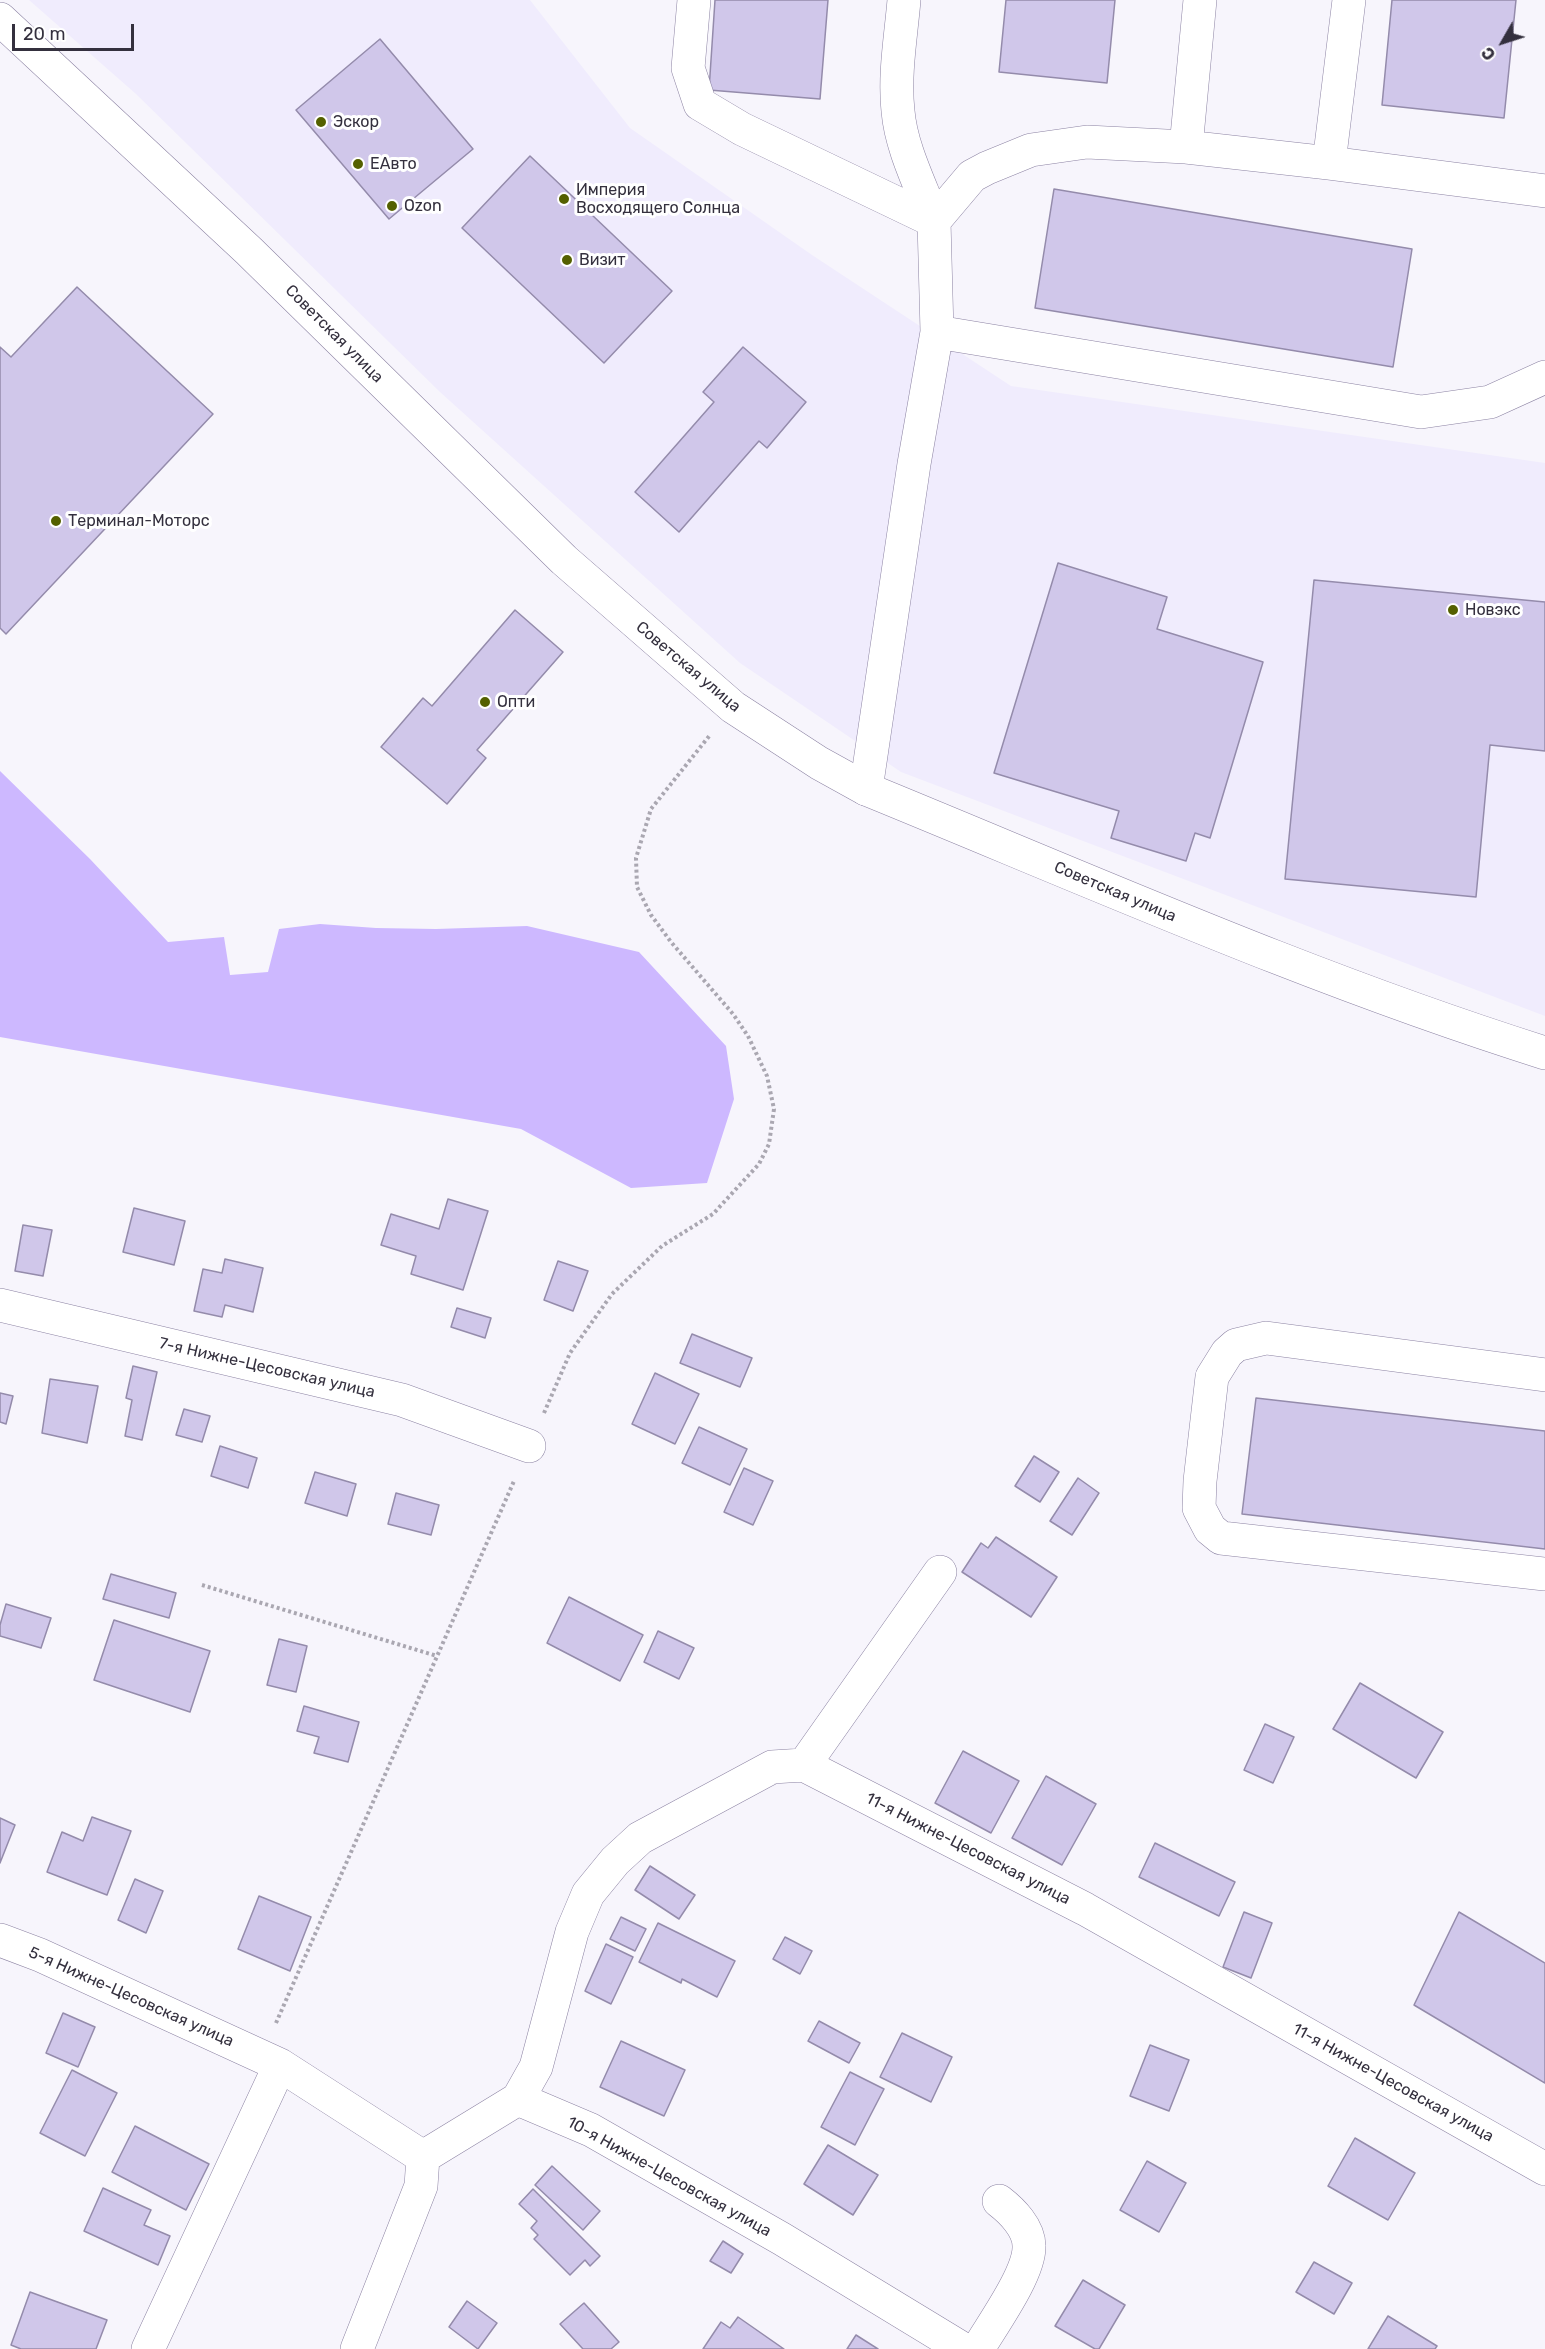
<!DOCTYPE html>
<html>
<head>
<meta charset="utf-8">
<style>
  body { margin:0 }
  #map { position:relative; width:1545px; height:2349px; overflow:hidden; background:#f7f5fc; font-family:Rubik,sans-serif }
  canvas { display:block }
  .north { position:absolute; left:1473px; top:12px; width:60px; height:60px; -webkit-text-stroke:4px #fff; paint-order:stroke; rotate:231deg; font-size:16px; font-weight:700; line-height:24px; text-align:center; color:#34303e }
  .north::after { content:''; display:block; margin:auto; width:21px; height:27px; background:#34303e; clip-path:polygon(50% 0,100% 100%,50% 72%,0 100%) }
  .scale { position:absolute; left:12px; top:24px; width:122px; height:27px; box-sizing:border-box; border:3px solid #34303e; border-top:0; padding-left:8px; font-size:18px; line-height:21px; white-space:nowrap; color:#34303e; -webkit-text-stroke:4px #fff; paint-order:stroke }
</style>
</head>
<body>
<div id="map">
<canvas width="1545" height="2349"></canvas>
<div class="north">С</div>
<div class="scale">20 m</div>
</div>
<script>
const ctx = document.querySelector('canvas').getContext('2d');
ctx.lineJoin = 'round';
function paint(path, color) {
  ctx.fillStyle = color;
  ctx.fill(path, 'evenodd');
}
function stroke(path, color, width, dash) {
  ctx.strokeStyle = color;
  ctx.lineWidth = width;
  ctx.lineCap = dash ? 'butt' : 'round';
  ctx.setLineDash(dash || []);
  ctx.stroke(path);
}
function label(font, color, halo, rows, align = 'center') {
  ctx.font = font + ' Rubik,sans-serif';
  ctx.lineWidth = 6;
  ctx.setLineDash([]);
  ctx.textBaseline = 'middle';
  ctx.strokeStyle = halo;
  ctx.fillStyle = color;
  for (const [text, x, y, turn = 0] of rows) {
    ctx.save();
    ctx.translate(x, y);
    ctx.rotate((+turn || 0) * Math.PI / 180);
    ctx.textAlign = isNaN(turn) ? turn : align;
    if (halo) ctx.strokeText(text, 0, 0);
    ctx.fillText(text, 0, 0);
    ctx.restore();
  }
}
const built = new Path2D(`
  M29,0h501l100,128 182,127 199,131 534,77v553l-644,-244 -161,-109 -300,-271 -304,-298z`);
const green = new Path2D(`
  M0,771l90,88 78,83 56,-5 6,38 38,-3 11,-43 41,-5 56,4 60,1 91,-3 112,26 87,94 8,53 -27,84 -76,5 -110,-59 -521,-92z`);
const building = new Path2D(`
  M715,0h113l-8,99 -111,-9z
  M1006,0h109l-8,83 -108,-11z
  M1392,0h124l-12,118 -122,-13z
  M380,39l93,110 -84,70 -93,-109z
  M530,156l142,135 -68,72 -142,-135z
  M1054,189l358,60 -19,118 -358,-59z
  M77,287l136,127 -207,220 -6,-6v-281l11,10z
  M743,347l63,55 -39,46 -8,-7 -80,91 -44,-40 79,-90 -11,-10z
  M1058,563l109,34 -10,32 106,33 -53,176 -15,-5 -9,28 -75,-23 8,-27 -125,-38z
  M1314,580l231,22v149l-55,-6 -14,152 -191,-18z
  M515,610l48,42 -86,98 9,8 -39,46 -66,-57 42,-49 9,8z
  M448,1199l40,12 -25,79 -52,-16 5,-18 -35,-11 10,-31 48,15z
  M134,1208l51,13 -11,44 -51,-13z
  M23,1225l29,5 -9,46 -28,-5z
  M225,1259l38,9 -10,44 -28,-7 -3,12 -28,-6 9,-42 19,4z
  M558,1261l30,10 -15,40 -29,-11z
  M457,1308l34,10 -6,20 -34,-11z
  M692,1334l60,24 -12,29 -60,-24z
  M133,1366l24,6 -15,68 -17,-4 7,-36 -6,-2z
  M655,1373l44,21 -24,50 -43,-20z
  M50,1379l48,7 -11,57 -45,-10z
  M0,1393l13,3 -7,28 -6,-2z
  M1256,1398l289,33v118l-303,-35z
  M184,1409l26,7 -8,26 -26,-7z
  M699,1427l48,22 -17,36 -48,-22z
  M220,1446l37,12 -9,30 -37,-12z
  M1034,1456l25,16 -19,30 -25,-16z
  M744,1468l29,13 -20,44 -29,-13z
  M315,1472l41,12 -9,32 -42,-13z
  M1078,1478l21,15 -27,42 -22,-14z
  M396,1493l43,12 -8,30 -43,-11z
  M996,1537l61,40 -26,40 -69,-45 19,-29 7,5z
  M111,1574l65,19 -7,25 -66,-19z
  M569,1597l74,38 -23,46 -73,-38z
  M6,1604l45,14 -10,30 -41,-12v-11z
  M114,1620l96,31 -20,61 -96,-32z
  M658,1631l36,17 -15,31 -35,-17z
  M279,1639l28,7 -11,46 -29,-7z
  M1360,1683l83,49 -27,46 -83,-49z
  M304,1706l55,16 -11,40 -34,-9 5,-16 -22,-6z
  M1265,1724l29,13 -21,46 -29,-13z
  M963,1751l56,30 -28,52 -56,-30z
  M1046,1776l50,28 -34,61 -50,-27z
  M92,1817l39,14 -24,64 -60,-23 15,-40 21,9z
  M0,1818l15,7 -15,38z
  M1155,1843l80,39 -16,34 -80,-39z
  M650,1866l45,29 -16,24 -44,-29z
  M135,1879l28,12 -17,42 -28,-13z
  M259,1896l52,21 -21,54 -52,-22z
  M1244,1912l28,11 -21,55 -28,-11z
  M1459,1912l86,51v120l-131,-78z
  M621,1917l25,12 -11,22 -25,-12z
  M658,1923l77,38 -18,36 -35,-18 -1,4 -42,-21z
  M785,1937l27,14 -12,23 -27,-15z
  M606,1944l27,13 -22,47 -26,-13z
  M63,2013l32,14 -17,40 -32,-14z
  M819,2021l41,22 -11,20 -41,-22z
  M902,2033l50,24 -21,45 -51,-25z
  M621,2041l64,29 -21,46 -64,-29z
  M1150,2045l39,15 -20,51 -39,-15z
  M72,2070l45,23 -32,63 -45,-23z
  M850,2072l34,17 -29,56 -34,-18z
  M135,2126l74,38 -23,46 -74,-38z
  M1355,2138l60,35 -27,47 -60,-34z
  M828,2145l50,30 -25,40 -49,-31z
  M1147,2161l39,22 -27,49 -39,-22z
  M552,2166l48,45 -17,19 -48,-45z
  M103,2188l48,22 -7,15 26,11 -12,29 -74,-34z
  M533,2189l67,67 -10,10 -5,-6 -15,15 -36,-36 4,-4 -7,-7 6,-7 -18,-17z
  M723,2241l20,13 -12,19 -21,-12z
  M1314,2262l38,21 -18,31 -38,-22z
  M1083,2280l42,25 -26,44h-4l-40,-23z
  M30,2292l77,28 -11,29h-75l-10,-4z
  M467,2301l30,22 -19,26 -29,-22z
  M584,2303l35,39 -8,7h-28l-23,-25z
  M1388,2316l49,30 -2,3h-67z
  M738,2317l46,32h-81l18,-27 9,6z
  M856,2335l22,14h-31z`);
const path = new Path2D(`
  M544,1413l26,-60 42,-59 50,-48 51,-32 46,-50 10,-20 5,-35 -7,-33 -19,-40 -15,-22 -62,-72 -20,-27 -14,-28 -1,-29 15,-49 59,-74
  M202,1585l235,71
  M276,2023l238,-542`);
const minor = new Path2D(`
  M694,0l-6,68 12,36 42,25 192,92 3,111 -23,132 -48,325
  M904,0c-3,36 -10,74 -6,111 3,37 23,75 36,110
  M1186,147l14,-147
  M1329,163l20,-163
  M934,221l38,-45 15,-8 44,-18 56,-8 99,5 143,16 216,28
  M937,332l484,80 69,-10 55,-25
  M0,1305l402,95 127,46
  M1545,1375l-279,-37 -30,7 -9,8 -15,24 -12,104 -1,27 11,21 11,9 324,36
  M804,1765l136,-193
  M0,1940l40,15 240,110 143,92
  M518,2099l18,-32 36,-135 16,-38 27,-33 25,-23 132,-71 32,-2 281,144 460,260
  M423,2157l95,-58 73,31 191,109 181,110
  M148,2349l132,-284
  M357,2349l64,-163 2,-29
  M978,2349c14,-24 52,-76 51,-103 0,-18 -17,-35 -30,-45`);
const major = new Path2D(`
  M0,19l249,232 315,309 169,147 86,56 47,26c225,92 447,191 679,264`);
const markers = [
  [321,122,6,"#546000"],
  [358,164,6,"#546000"],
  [564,199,6,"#546000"],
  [392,206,6,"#546000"],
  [567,260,6,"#546000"],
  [56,521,6,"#546000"],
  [1453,610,6,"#546000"],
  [485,702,6,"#546000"]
];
const poiNames = [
  ["Эскор",333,122],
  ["ЕАвто",370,164],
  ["Империя",576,190],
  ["Восходящего Солнца",576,208],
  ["Ozon",404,206],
  ["Визит",579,260],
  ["Терминал-Моторс",68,521],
  ["Новэкс",1465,610],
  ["Опти",497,702]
];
const streetNames = [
  ["Советская улица",334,334,45],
  ["Советская улица",688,667,40],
  ["Советская улица",1115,892,23],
  ["7-я Нижне-Цесовская улица",267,1368,13],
  ["11-я Нижне-Цесовская улица",968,1849,27],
  ["5-я Нижне-Цесовская улица",131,1997,24],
  ["11-я Нижне-Цесовская улица",1393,2083,29],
  ["10-я Нижне-Цесовская улица",669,2177,29]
];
paint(built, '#f0ecfd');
paint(green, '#cdb8ff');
paint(building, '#d0c7ea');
stroke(building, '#948bab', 1.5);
stroke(minor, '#8c83a3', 34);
stroke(major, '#8c83a3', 34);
stroke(path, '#aaa7b1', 4, [3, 3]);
stroke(minor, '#fff', 33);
stroke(major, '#fff', 33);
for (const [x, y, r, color] of markers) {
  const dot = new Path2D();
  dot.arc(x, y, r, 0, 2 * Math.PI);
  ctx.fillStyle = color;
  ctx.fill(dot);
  stroke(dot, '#fff', 2);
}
label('16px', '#34303e', '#fff', poiNames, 'left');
label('16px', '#34303e', '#fff', streetNames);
</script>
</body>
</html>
